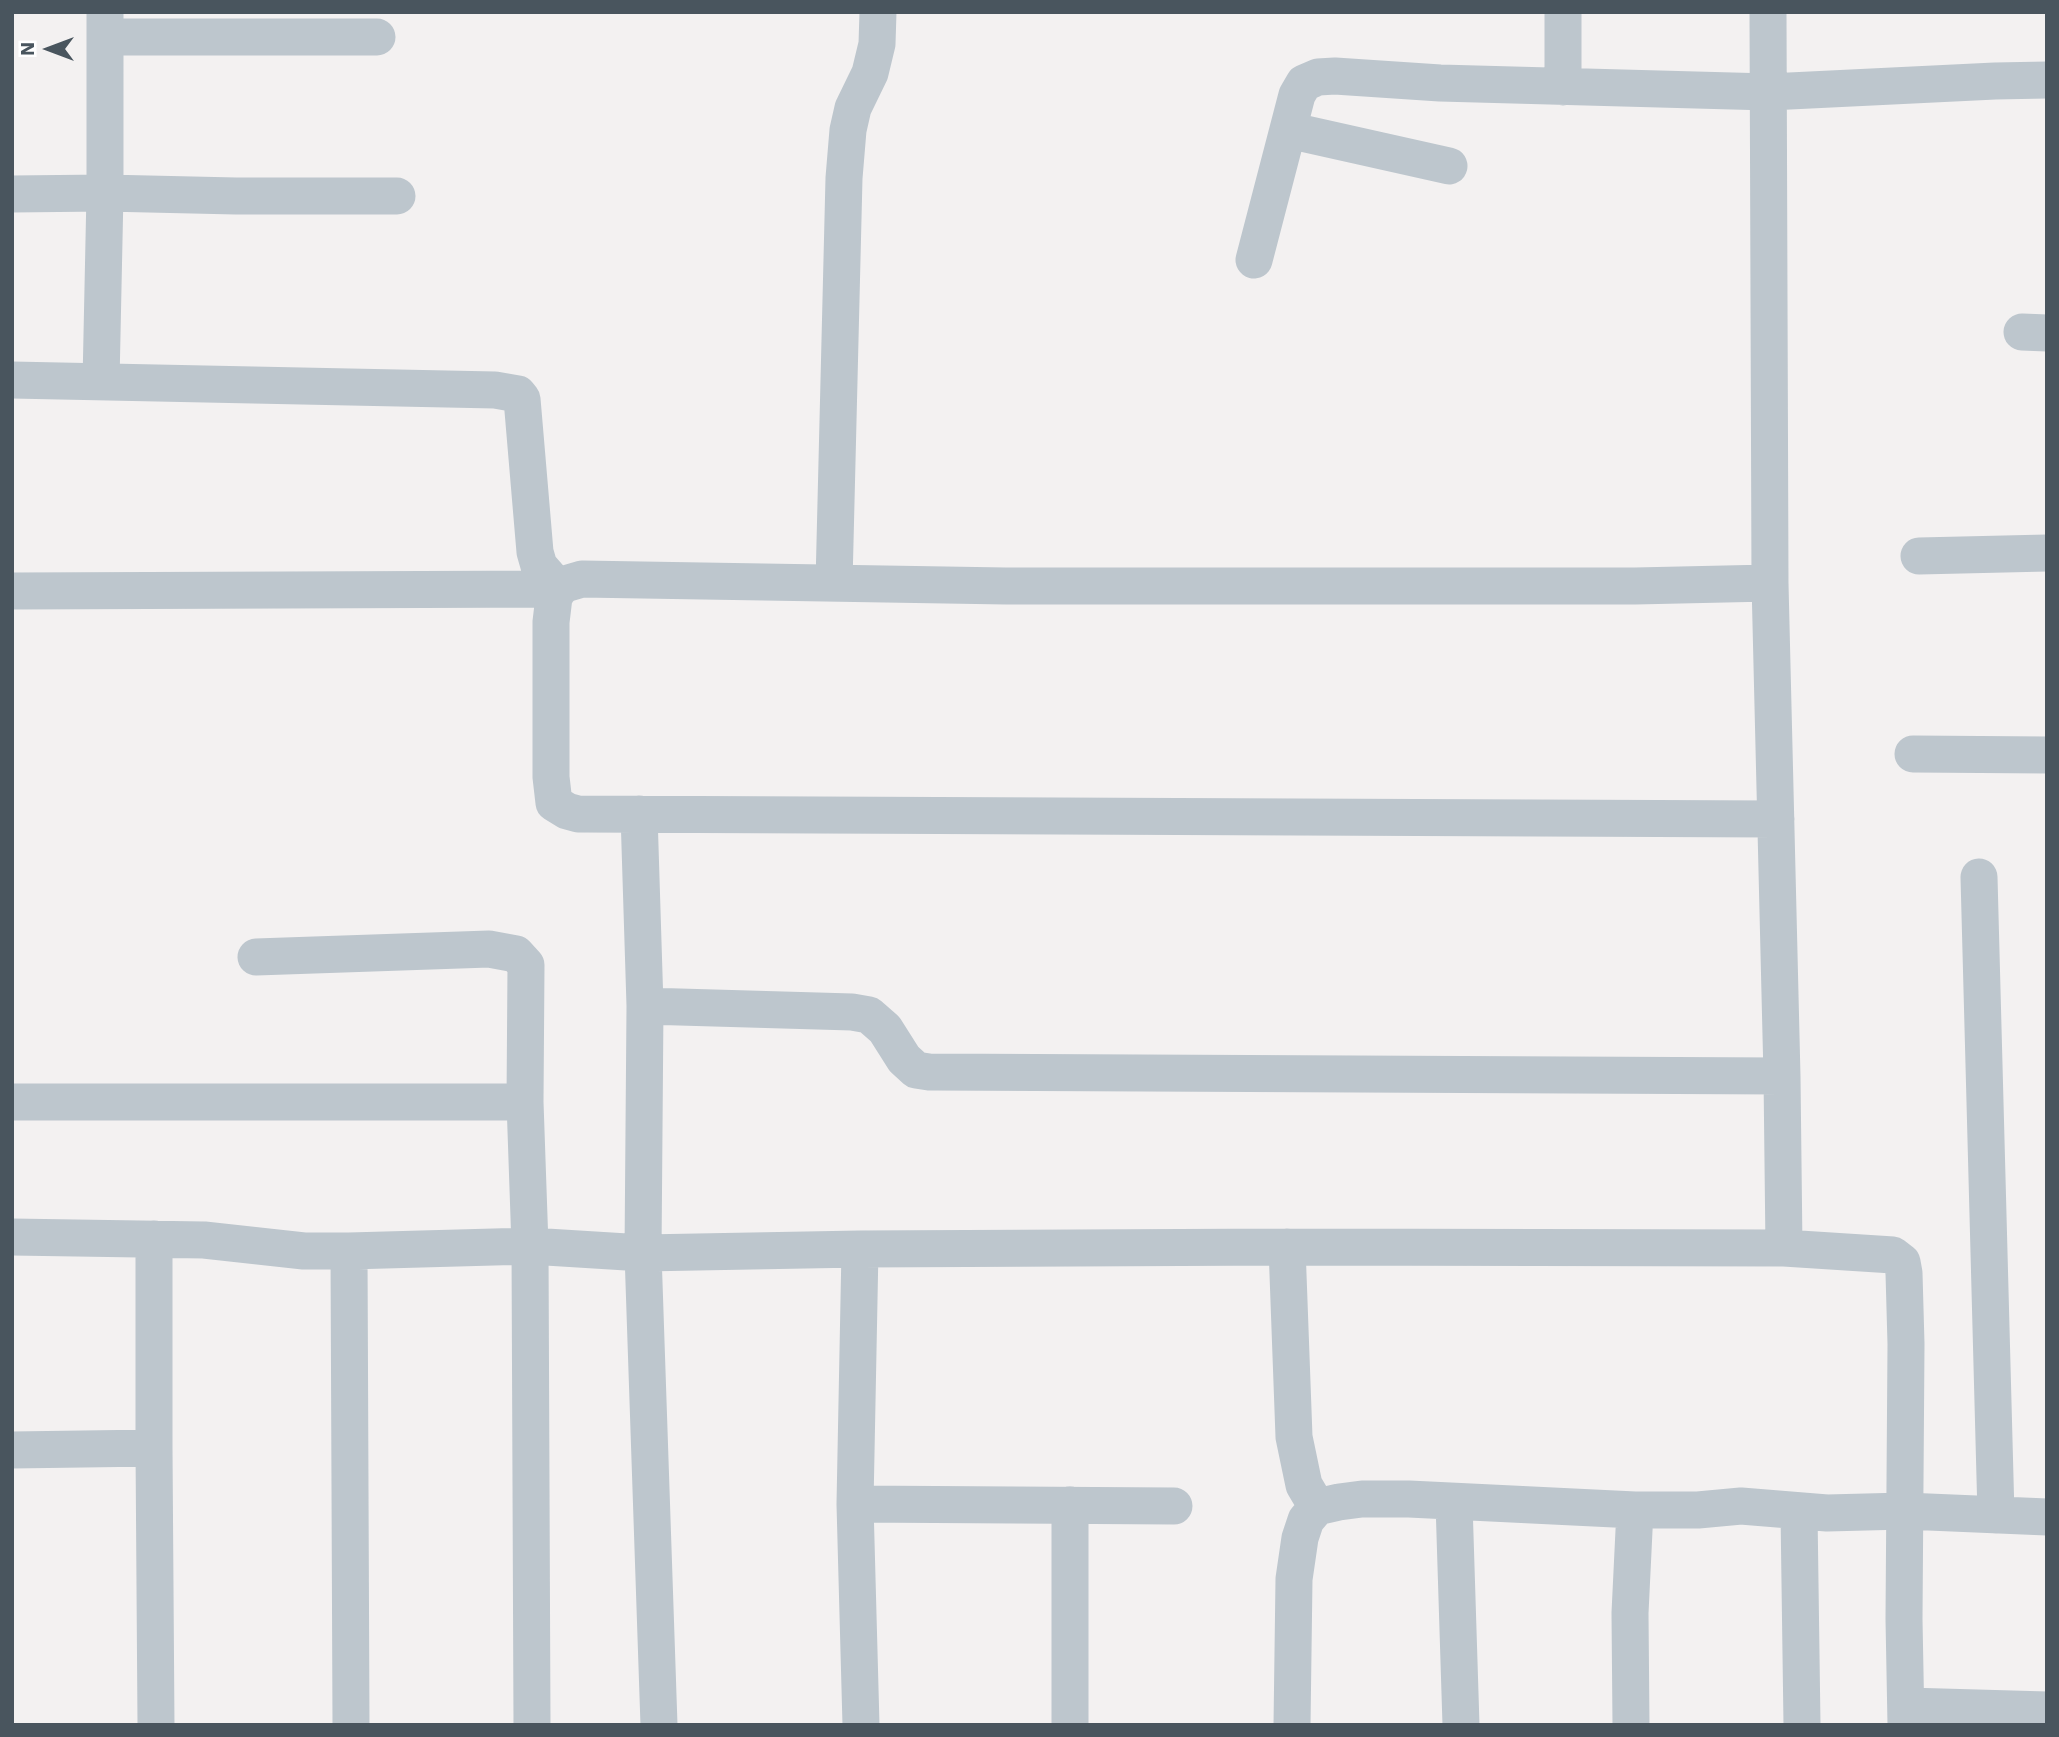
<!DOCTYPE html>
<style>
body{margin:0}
#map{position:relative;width:2059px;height:1737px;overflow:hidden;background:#f3f1f1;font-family:"Work Sans",sans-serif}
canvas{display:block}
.frame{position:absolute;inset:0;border:14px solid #49555e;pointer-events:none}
.north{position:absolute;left:14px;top:14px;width:70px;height:70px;-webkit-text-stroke:5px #fff;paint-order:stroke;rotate:270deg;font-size:19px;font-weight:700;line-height:28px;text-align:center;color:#49555e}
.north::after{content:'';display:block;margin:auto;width:24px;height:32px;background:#49555e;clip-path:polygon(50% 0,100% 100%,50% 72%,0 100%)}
</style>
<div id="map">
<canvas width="2059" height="1737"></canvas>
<div class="frame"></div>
<div class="north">N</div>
</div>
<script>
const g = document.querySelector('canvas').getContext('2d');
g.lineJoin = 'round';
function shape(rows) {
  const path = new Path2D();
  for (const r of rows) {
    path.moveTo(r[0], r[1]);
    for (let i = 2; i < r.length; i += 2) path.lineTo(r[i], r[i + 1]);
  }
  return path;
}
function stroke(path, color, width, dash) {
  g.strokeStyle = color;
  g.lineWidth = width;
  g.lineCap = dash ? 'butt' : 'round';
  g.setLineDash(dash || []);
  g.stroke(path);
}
const minor = shape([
 [1563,12,1563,87],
 [1768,12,1770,583,1782,1076,1784,1248],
 [106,37,377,37],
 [1288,130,1449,166],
 [12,194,105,193,236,196,397,196],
 [1254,260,1297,95,1304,83,1318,77,1335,76,1440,83,1769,92,1995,81,2047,80],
 [2022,332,2047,333],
 [12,380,495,390,518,394,522,399,535,552,539,566,559,589],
 [101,382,105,193,105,12],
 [1919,556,2047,553],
 [834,583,844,178,848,130,853,108,870,73,877,44,878,12],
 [1770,583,1635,586,1006,586,582,579,565,584,559,589,554,597,551,622,551,777,554,803,567,811,578,814,1776,819],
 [12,591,559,589],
 [1913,754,2047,755],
 [639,814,645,1006,643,1253,659,1725],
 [1979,877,1996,1515],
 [256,957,489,949,516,954,526,965,525,1102,530,1246,532,1725],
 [645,1006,852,1012,869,1015,885,1029,904,1059,916,1070,929,1072,1782,1076],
 [12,1102,525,1102],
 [12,1237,204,1240,304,1251,349,1251,530,1246,643,1253,860,1249,1287,1247,1784,1248,1893,1255,1902,1262,1904,1273,1906,1344,1904,1619,1906,1725],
 [154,1239,154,1448,156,1725],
 [1287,1247,1294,1437,1304,1485,1317,1507],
 [860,1249,855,1504,861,1725],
 [349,1251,351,1725],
 [12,1450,154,1448],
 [1454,1503,1461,1725],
 [855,1504,1174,1506],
 [1070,1505,1070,1725],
 [1799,1512,1802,1725],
 [1907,1706,2047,1710],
 [1292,1725,1294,1579,1300,1538,1306,1520,1317,1507,1339,1502,1362,1499,1409,1499,1635,1510,1698,1510,1741,1506,1827,1513,1905,1511,2047,1517],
 [1631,1725,1630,1613,1635,1510]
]);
stroke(minor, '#bdc6cd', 37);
</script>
